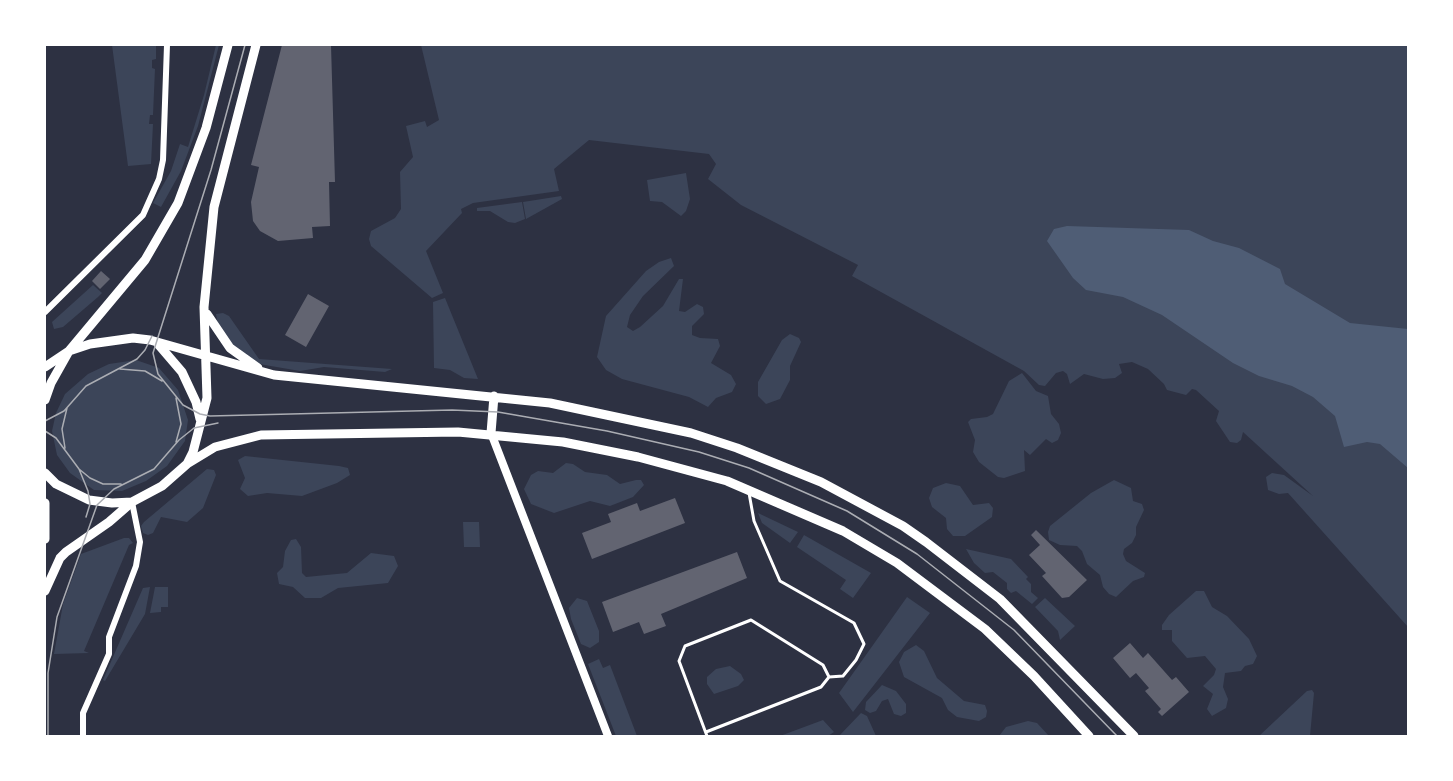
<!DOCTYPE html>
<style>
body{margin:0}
#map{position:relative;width:1453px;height:781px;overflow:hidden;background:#2d3142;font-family:Lato,sans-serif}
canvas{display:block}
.frame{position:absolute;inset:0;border:46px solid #fff;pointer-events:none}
</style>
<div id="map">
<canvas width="1453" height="781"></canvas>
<div class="frame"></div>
</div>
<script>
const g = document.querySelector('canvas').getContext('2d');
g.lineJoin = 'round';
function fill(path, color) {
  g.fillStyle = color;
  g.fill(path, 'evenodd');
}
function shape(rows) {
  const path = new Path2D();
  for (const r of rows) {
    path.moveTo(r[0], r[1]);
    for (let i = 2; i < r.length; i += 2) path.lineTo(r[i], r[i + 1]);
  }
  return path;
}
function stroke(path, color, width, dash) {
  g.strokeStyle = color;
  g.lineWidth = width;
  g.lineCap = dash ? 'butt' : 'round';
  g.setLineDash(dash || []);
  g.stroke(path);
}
const green = shape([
 [112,45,156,45,156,59,152,60,152,68,155,69,153,115,150,115,149,124,153,124,151,164,128,166],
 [216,45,219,45,198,126,181,171,161,207,153,203,171,171,180,144,188,147,204,95],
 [421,45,1408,45,1408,627,1288,493,1279,494,1268,490,1266,477,1272,473,1284,475,1313,496,1243,432,1241,440,1237,443,1230,442,1216,421,1219,411,1196,390,1192,389,1186,395,1167,390,1164,384,1148,369,1132,362,1119,364,1122,373,1115,378,1103,379,1084,374,1070,384,1067,374,1063,371,1056,373,1045,386,1039,385,1024,371,852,276,858,265,741,205,708,179,716,164,709,154,589,140,554,169,559,191,473,203,461,209,462,213,426,251,443,293,432,298,371,246,369,239,371,231,395,218,401,209,400,172,413,157,406,126,425,121,427,127,439,120],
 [686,173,690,199,686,211,681,216,662,202,650,201,647,180],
 [561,196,562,199,526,219,523,202],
 [522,202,525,219,515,223,508,222,490,211,477,211,477,208],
 [671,258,674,266,643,296,630,315,627,327,633,331,640,327,663,306,679,279,683,279,679,311,685,312,697,304,703,307,704,314,692,326,692,335,700,338,718,339,720,346,711,363,731,375,736,384,732,392,716,398,708,407,689,397,622,379,606,370,597,357,606,316,646,271,659,262],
 [93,285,102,293,98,297,63,327,54,329,52,322],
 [445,298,478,379,464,378,450,370,434,368,433,302],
 [223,313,229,316,259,359,392,369,385,372,324,367,300,371,259,364,232,346,218,326,216,314],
 [790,334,799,338,801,342,790,366,790,380,780,399,766,404,758,396,758,382,782,340],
 [136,360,159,368,178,390,188,420,185,441,167,466,146,481,122,491,94,490,70,473,57,455,52,431,56,413,65,394,88,374,109,364],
 [1022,373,1036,391,1048,396,1051,414,1059,424,1061,433,1058,440,1052,443,1046,439,1030,455,1024,450,1025,471,1004,478,998,477,979,462,973,452,975,440,968,422,971,419,987,417,993,414,1009,381],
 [245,456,339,466,348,468,350,475,337,483,302,496,267,493,248,496,240,489,245,478,238,460],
 [566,463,573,464,585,472,607,475,620,484,636,480,641,480,644,485,633,497,610,506,590,501,554,513,531,504,524,489,531,475,538,471,553,473],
 [207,469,214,470,216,475,203,508,187,522,161,517,153,533,148,535,143,533,141,526,144,522],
 [1114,480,1131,488,1133,501,1142,504,1144,510,1136,527,1136,535,1132,543,1124,549,1123,554,1126,561,1145,573,1144,577,1133,581,1116,597,1109,594,1103,587,1100,575,1087,564,1082,551,1077,546,1060,545,1049,540,1048,532,1050,526,1091,493],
 [946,483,960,486,973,505,989,503,993,508,992,517,965,536,953,536,947,529,946,518,932,507,929,498,933,488],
 [758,513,798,532,790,543,762,523],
 [463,522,479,522,480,547,464,547],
 [804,535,871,573,853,598,840,589,846,580,797,547],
 [124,538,129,538,133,543,129,545,84,651,89,653,54,654,63,604,81,554],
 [296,539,301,547,302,573,306,577,347,573,371,553,394,556,398,566,388,583,338,588,321,598,305,598,293,587,279,584,277,573,283,567,285,551,291,540],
 [966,549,1011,559,1028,577,1026,579,1031,584,1031,592,1038,598,1032,604,1016,591,1011,593,1007,589,1007,583,993,572,985,573,974,563],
 [150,587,145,614,105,681,103,680,143,588],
 [155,587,168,587,168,607,161,607,161,612,150,613],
 [1196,591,1204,591,1212,607,1227,616,1249,639,1257,656,1253,664,1245,666,1241,671,1225,673,1223,687,1228,699,1226,708,1212,716,1207,709,1213,694,1203,686,1214,675,1216,669,1205,656,1187,658,1172,641,1172,630,1162,630,1162,625,1169,615],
 [907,597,930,613,853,712,839,693],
 [577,598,587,601,599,631,599,642,590,648,581,644,571,619,569,608],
 [1045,598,1075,626,1060,640,1058,631,1035,607],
 [916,645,924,651,937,678,964,701,985,705,987,711,986,717,979,721,957,717,948,710,942,698,904,677,899,662,904,652],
 [599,659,603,668,610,665,637,736,616,736,588,664],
 [730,666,741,674,744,680,738,686,714,694,707,684,707,677,716,669],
 [882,685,896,691,906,704,906,713,901,716,894,714,888,699,882,701,876,711,870,713,865,710,866,702],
 [1312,690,1314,693,1310,736,1259,736,1307,691],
 [861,713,867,716,876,736,839,736],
 [823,720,834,732,828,736,780,736],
 [1028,721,1037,723,1049,736,999,736,1006,727]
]);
const water = shape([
 [1067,226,1189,230,1213,241,1239,248,1280,269,1285,284,1350,323,1408,329,1408,468,1380,444,1367,442,1344,447,1335,416,1313,397,1292,386,1259,376,1233,363,1162,315,1123,297,1086,290,1073,278,1047,241,1054,229]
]);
const building = shape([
 [282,45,331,45,335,182,329,182,330,226,312,227,313,238,278,241,260,231,253,221,251,202,259,167,251,165],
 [101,271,110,279,100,289,92,281],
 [308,294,329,306,306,347,285,335],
 [675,498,685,523,592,559,582,533,611,522,608,514,637,503,640,511],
 [1036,530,1087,580,1069,597,1062,598,1042,576,1046,573,1029,555,1040,545,1031,535],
 [737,552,747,578,661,614,666,626,644,634,639,622,613,632,602,602],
 [1130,643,1143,658,1148,653,1172,680,1176,677,1189,692,1162,716,1158,712,1161,709,1145,691,1149,688,1136,673,1130,678,1113,658]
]);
const service = shape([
 [706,732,821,687,829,677,843,676,856,660,864,644,854,623,780,581,754,521,749,493],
 [707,736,679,661,685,646,751,620,823,665,829,677]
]);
const minor = shape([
 [45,312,143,215,159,179,163,160,167,45],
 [83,736,83,713,109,654,109,637,136,566,140,542,132,502]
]);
const tertiary = shape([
 [491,433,608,736]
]);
const primary = shape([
 [207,314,230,348,258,368],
 [158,344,182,372,196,402,200,419],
 [45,367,69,351,90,344,133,338,150,340,274,375,550,403,691,433,737,448,821,482,903,526,926,542,1000,599,1134,736],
 [45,400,51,383,69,351,145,260,178,203,206,128,228,45],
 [491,433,494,396],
 [187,464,215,447,261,435,458,432,563,442,638,457,727,481,843,531,897,563,985,629,1034,676,1089,736],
 [45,473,56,484,89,500,112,503,132,502],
 [45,503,45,539],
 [45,591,60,558,66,552,109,522,132,502,162,486,187,464,193,452,207,398,204,307,214,207,256,45]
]);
const tram = shape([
 [245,45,211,170,153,353,158,374,183,405,200,414,210,416,452,410,498,412,607,431,699,452,749,468,847,511,917,554,1014,630,1117,736],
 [120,369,145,371,162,381],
 [176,398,181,424,176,442],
 [45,421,64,411,86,386,137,359,145,350,152,336],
 [45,431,56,438,79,469,90,478,103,484,121,484],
 [65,448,62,429,67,408],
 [79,469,88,491,90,504,86,517],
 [48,736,48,673,57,617,97,505,114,489,154,469,179,440,194,428,218,423]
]);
fill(green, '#3c4559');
fill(water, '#4f5d75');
fill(building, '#626471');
stroke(service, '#fff', 3);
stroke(minor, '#fff', 6);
stroke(tertiary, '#fff', 8);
stroke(primary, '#fff', 9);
stroke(tram, '#abadb3', 1.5);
</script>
